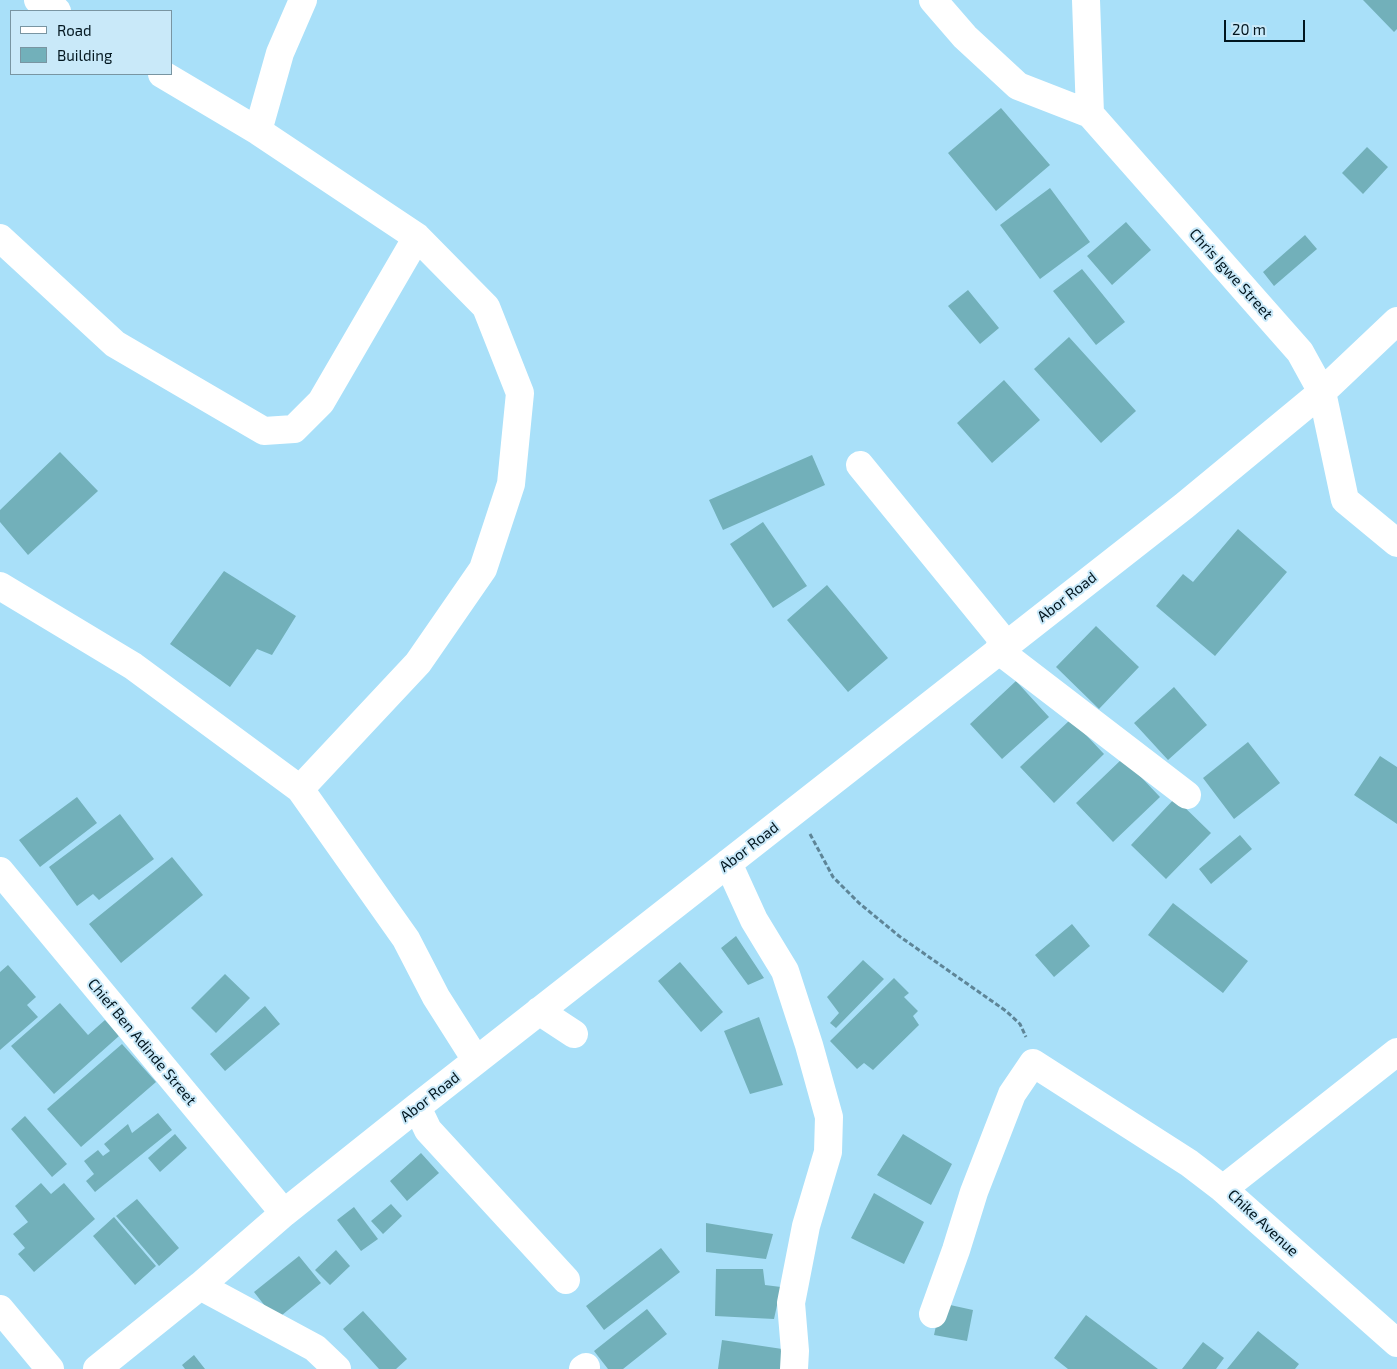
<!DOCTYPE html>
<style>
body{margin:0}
#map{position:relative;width:1397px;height:1369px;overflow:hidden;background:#a9e0f9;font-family:"Exo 2",sans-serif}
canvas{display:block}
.legend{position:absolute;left:10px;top:10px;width:162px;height:65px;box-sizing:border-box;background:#c9e9f9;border:1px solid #7995a2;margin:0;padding:6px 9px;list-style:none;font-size:15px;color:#02161f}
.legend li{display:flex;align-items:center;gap:10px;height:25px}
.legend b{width:25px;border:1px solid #7995a2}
.scale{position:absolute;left:1224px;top:20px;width:81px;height:22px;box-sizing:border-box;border:2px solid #02161f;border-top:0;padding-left:6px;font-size:15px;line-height:18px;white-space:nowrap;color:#02161f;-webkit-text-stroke:4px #c9e9f9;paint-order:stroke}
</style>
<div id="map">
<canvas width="1397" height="1369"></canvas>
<ul class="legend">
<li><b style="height:6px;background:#fff"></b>Road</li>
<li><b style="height:14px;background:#72b0ba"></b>Building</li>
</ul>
<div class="scale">20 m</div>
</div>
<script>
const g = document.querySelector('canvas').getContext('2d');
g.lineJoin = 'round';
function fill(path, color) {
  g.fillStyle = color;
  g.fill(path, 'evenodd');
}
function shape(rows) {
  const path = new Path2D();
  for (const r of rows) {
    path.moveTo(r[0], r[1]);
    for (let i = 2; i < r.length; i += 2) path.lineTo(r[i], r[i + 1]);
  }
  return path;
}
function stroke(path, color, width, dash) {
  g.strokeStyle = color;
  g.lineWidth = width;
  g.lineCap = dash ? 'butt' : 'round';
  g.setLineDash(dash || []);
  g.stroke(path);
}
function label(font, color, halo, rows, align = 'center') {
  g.font = font + ' "Exo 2",sans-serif';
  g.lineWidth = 4;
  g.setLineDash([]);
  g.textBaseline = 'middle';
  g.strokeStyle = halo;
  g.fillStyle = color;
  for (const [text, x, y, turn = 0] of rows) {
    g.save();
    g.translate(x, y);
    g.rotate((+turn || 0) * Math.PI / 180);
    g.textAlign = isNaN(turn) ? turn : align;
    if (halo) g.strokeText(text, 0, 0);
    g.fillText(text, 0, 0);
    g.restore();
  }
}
const building = shape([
 [1363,0,1397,0,1397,29,1394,32],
 [1001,108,1050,165,996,211,948,153],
 [1367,147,1388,167,1363,194,1342,173],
 [1050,188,1090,242,1040,279,1000,225],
 [1126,222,1151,250,1112,285,1087,256],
 [1305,235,1317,249,1274,286,1263,272],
 [1082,269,1125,322,1096,345,1053,291],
 [968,290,999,328,980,344,948,306],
 [1069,337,1136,411,1101,443,1034,369],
 [1004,380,1040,420,992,463,957,423],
 [60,452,98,491,28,555,0,522,0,510],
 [812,455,825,485,723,530,709,500],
 [763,522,807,586,773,608,730,544],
 [1238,529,1287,572,1215,656,1156,606,1183,574,1193,582],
 [224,571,296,616,272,655,257,649,230,687,170,644],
 [827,585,888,658,848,692,787,620],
 [1096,626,1139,667,1099,709,1056,667],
 [1016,681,1049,717,1002,759,970,724],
 [1174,687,1207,725,1168,760,1134,723],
 [1071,719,1104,754,1054,803,1020,767],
 [1248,742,1280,783,1234,819,1203,778],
 [1380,756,1397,767,1397,824,1354,795],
 [1123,758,1160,797,1113,842,1076,803],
 [77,797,97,823,40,867,19,840],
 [1175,798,1211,833,1166,879,1131,845],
 [120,814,154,859,99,900,93,894,77,906,49,867],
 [1240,835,1252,849,1211,884,1199,869],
 [172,857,203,895,121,963,89,924],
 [1173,903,1248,961,1223,993,1148,935],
 [1072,924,1090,946,1054,977,1035,955],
 [736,936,764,978,748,985,721,948],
 [863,960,884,979,836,1028,830,1023,839,1013,827,997],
 [680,962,723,1012,701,1032,658,981],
 [8,965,36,997,27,1005,38,1017,0,1050,0,972],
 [225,974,250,998,216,1033,191,1008],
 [894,978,909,993,904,997,918,1011,913,1016,919,1025,873,1070,864,1063,857,1069,830,1041],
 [60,1003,88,1035,105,1020,119,1036,54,1094,11,1046],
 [265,1006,280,1024,225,1071,210,1054],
 [759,1017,783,1085,750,1094,724,1031],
 [122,1044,156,1082,81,1147,47,1109],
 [158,1113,172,1130,95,1192,86,1181,94,1174,84,1161,98,1150,103,1156,110,1151,104,1144,128,1124,132,1133],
 [25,1116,67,1164,52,1177,11,1129],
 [175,1134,187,1148,160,1172,148,1158],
 [903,1134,952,1164,931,1205,877,1175],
 [421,1153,439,1173,407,1201,390,1181],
 [41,1183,51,1194,64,1183,95,1219,34,1272,18,1254,25,1248,13,1234,28,1222,15,1206],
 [874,1193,924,1222,904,1264,851,1238],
 [137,1199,179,1248,159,1266,116,1216],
 [391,1204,402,1216,383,1234,371,1221],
 [354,1207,378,1239,361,1251,337,1220],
 [114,1217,156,1266,135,1285,93,1236],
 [706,1223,773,1234,766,1259,706,1252],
 [661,1248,680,1272,604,1330,586,1306],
 [336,1250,350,1266,330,1285,315,1270],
 [299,1256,321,1283,276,1320,254,1292],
 [716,1269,763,1269,765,1285,781,1287,774,1319,715,1316],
 [941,1303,973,1310,967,1341,934,1335],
 [647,1309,667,1334,623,1369,608,1369,594,1351],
 [363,1311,407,1359,396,1369,379,1369,343,1329],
 [1086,1315,1158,1369,1068,1369,1054,1358],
 [1258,1331,1299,1364,1295,1369,1227,1369],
 [722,1340,789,1350,787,1369,718,1369],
 [1203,1342,1224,1358,1216,1369,1182,1369],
 [194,1355,205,1369,185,1369,182,1365]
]);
const path = shape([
 [810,834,833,877,859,903,899,936,1006,1011,1020,1024,1026,1037]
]);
const minor = shape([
 [38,0,57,11],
 [933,0,965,37,1018,86,1090,114],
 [1086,0,1090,114,1300,352,1322,392,1345,500,1397,543],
 [162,74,258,131,417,237,486,307,520,393,511,484,483,569,418,663,300,789],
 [258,131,280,53,303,0],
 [0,238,115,344,264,431,294,429,321,402,417,237],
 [860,465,1006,644],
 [0,586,133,666,300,789,406,939,436,997,476,1060],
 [998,650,1187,795],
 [728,863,754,920,785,971,809,1045,829,1117,828,1152,806,1226,791,1303,795,1351,794,1369],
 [0,871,284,1213],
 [539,1011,574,1034],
 [417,1107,428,1130,566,1280],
 [1223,1189,1397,1052],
 [200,1286,315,1348,337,1369],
 [0,1309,50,1369],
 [933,1314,956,1250,974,1192,1012,1094,1033,1063,1189,1163,1223,1189,1397,1343],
 [97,1369,200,1286,284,1213,417,1107,1184,506,1322,392,1397,321],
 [583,1369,586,1367]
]);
const streetNames = [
 ["Chris Igwe Street",1231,274,48],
 ["Abor Road",1067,597,-38],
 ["Abor Road",749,847,-38],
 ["Chief Ben Adinde Street",142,1042,50],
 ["Abor Road",430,1097,-38],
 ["Chike Avenue",1263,1223,43]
];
fill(building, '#72b0ba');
stroke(path, '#5e8597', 3, [5, 2.5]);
stroke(minor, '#fff', 28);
label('15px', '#02161f', '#c9e9f9', streetNames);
</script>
